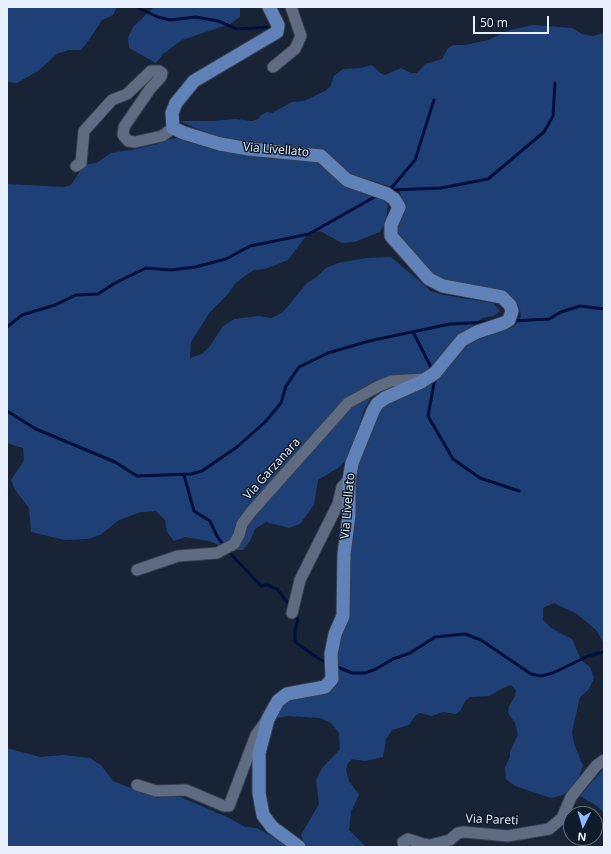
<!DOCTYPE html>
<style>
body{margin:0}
#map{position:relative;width:611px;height:854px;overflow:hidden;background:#182336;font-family:"Open Sans",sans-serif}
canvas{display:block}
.frame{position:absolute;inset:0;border:8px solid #e8f0fd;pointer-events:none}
.north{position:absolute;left:563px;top:806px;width:40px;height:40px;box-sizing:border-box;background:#0f1a2b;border:1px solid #66707f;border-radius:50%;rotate:185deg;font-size:11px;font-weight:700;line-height:16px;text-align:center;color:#e8f0fd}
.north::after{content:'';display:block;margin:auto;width:14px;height:18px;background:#8eb9fd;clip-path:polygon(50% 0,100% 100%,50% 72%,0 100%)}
.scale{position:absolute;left:473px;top:16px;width:76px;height:18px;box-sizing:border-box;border:2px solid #e8f0fd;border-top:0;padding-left:5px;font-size:12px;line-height:14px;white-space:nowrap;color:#e8f0fd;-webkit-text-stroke:3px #0f1a2b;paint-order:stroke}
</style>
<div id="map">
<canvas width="611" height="854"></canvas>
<div class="frame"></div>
<div class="north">N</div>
<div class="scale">50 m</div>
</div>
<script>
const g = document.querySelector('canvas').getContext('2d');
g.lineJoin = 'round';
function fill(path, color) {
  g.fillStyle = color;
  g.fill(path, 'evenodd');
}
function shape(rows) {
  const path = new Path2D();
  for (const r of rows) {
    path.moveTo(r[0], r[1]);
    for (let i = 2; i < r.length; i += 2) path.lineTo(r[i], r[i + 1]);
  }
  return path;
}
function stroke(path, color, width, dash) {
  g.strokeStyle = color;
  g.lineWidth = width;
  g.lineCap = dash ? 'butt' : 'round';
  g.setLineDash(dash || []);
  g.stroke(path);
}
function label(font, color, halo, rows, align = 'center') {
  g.font = font + ' "Open Sans",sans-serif';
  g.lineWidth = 3;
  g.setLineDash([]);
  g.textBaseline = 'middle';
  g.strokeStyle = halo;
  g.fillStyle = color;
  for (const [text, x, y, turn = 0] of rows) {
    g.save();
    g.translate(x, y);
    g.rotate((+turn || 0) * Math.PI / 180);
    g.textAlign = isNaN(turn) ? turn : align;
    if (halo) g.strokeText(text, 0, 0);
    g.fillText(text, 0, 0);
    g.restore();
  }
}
const green = shape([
 [7,7,117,7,113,15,102,20,89,40,81,50,69,50,57,54,38,71,17,83,7,82],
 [154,7,240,7,240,17,230,24,182,40,163,54,156,63,129,48,128,37,134,26],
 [533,25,572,28,582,34,593,36,604,33,604,643,596,630,577,614,554,603,543,608,543,620,551,628,572,639,581,660,590,667,594,678,589,689,580,697,572,732,574,744,583,766,579,777,572,788,563,795,551,798,515,786,506,779,505,767,510,757,510,751,518,735,515,723,508,713,509,706,515,696,516,690,511,685,505,687,489,696,470,697,466,700,460,711,456,714,443,712,432,716,420,713,416,715,409,725,392,730,386,739,383,757,365,761,352,759,348,763,346,769,349,781,359,795,351,812,349,830,366,847,306,847,301,835,319,804,316,780,322,768,340,749,339,733,331,723,320,718,288,716,273,719,285,702,325,693,350,605,349,567,356,471,365,451,377,413,385,404,463,344,495,332,514,327,521,317,520,310,515,300,505,292,438,280,408,248,398,234,397,227,403,204,400,192,395,188,264,146,223,140,180,121,213,121,235,119,252,121,258,119,261,115,267,112,272,113,292,102,304,101,325,91,330,87,334,76,343,69,361,68,372,65,380,73,385,75,401,68,411,73,417,73,425,64,442,59,448,48,453,45,465,45,488,40,510,30],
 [182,138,312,158,384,198,388,203,386,221,380,232,354,242,342,243,322,232,310,231,288,260,265,269,254,270,243,277,235,284,228,294,210,312,191,342,190,358,202,354,210,346,223,326,234,319,259,316,272,318,283,312,307,283,318,276,326,268,338,263,366,258,391,257,431,291,443,295,493,303,500,311,494,316,482,318,463,333,443,355,419,377,375,390,363,412,354,444,347,459,338,468,318,480,314,505,300,524,289,528,266,522,255,529,250,541,243,550,231,550,209,541,185,537,174,541,167,532,165,520,156,511,141,512,119,520,100,535,88,539,65,540,31,532,29,508,15,490,11,480,24,460,23,448,7,443,7,184,65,187,71,185,84,165,96,163,111,153,136,149,158,144,168,139],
 [7,748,40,757,64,755,90,758,101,765,113,781,157,798,176,795,229,818,245,827,257,828,282,842,286,847,7,847],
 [604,768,604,813,597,806,580,796]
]);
const stream = shape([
 [136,7,158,17,170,20,196,17,218,21,237,29,271,27],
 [387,190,393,186,415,160,434,100],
 [390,190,441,188,488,179,544,132,553,116,555,83],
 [513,321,549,319,561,312,580,306,604,309],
 [7,327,22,315,55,305,76,295,98,294,115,283,146,268,171,270,195,267,226,259,250,246,309,234,378,195],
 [413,332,433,371],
 [435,378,428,416,453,459,480,478,519,491],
 [7,411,36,429,115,462,137,476,191,474,202,471,237,447,265,422,281,403,286,386,299,367,328,353,369,341,450,324,489,322],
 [184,475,194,511,210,521,217,536,224,546],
 [228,551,261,586,267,585,277,589,290,606],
 [294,614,298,620,295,630,295,642,319,659,328,663],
 [335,666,352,673,365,673,376,669,393,659,410,653,435,637,465,634,481,640,531,674,541,676,553,673,588,656,604,652]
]);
const minor = shape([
 [273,67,295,49,301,36,291,7],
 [76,166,81,163,84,131,112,100,127,94,151,71,159,71,162,73,161,77,150,89,124,127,123,135,128,141,135,142,162,136,173,128],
 [137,570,178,556,217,553,234,544,239,535,242,524,251,512,348,403,377,387,391,381,425,379],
 [292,613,300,580,338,504,342,487,349,480],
 [137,785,156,791,186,790,224,806,229,806,256,735,266,721],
 [404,847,403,842,408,839,423,844,430,845,450,840,458,833,464,832,508,836,549,829,562,818,571,797,596,766,604,760]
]);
const major = shape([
 [269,7,278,25,277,32,194,81,176,103,172,113,173,128,184,133,220,144,249,149,321,156,347,180,387,194,394,199,399,207,391,225,391,236,429,279,443,286,502,297,510,305,512,311,509,320,504,323,477,332,462,340,435,373,421,382,385,398,377,404,373,411,352,463,349,480,349,515,344,554,343,616,335,634,331,654,332,679,325,687,287,694,278,701,268,719,259,753,259,793,263,815,272,827,299,847]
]);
const streetNames = [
 ["Via Livellato",276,150,5],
 ["Via Garzanara",272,469,-48],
 ["Via Livellato",348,506,-85],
 ["Via Pareti",492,820,2]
];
fill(green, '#1e4077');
stroke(stream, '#000f3d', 3);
stroke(minor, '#363e4e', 13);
stroke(major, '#363e4e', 15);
stroke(minor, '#5e6b81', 11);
stroke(major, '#6082b9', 13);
label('12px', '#e8f0fd', '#0f1a2b', streetNames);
</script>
